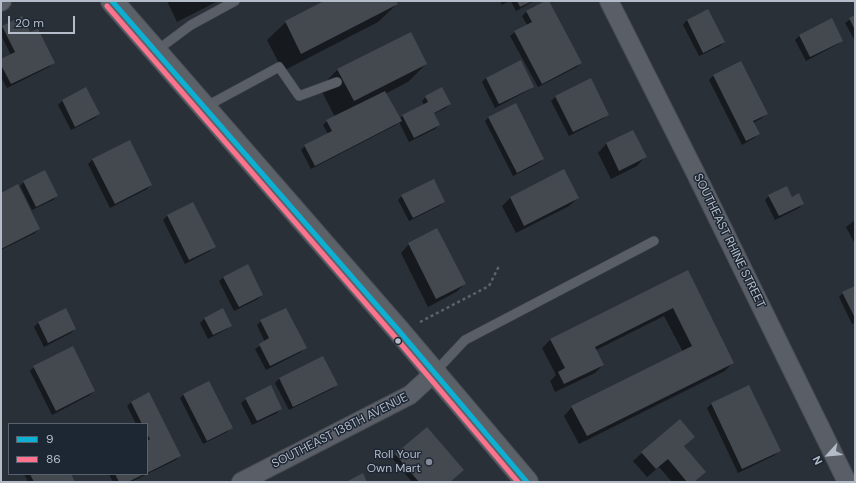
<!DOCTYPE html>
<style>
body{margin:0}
#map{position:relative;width:856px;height:483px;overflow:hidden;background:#2a3038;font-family:"DM Sans",sans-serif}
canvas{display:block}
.frame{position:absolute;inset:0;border:2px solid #b4bcc9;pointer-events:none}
.legend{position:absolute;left:8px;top:423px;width:140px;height:52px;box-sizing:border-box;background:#1d2633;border:1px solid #59626f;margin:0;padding:5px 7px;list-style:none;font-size:12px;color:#b4bcc9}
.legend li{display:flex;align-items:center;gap:8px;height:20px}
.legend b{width:20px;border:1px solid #59626f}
.north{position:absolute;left:808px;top:435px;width:40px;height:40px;-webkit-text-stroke:3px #1d2633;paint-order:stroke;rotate:243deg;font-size:11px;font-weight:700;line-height:16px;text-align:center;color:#b4bcc9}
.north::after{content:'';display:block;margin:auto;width:14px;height:18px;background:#b4bcc9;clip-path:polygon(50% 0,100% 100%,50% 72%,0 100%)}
.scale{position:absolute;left:8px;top:16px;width:67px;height:18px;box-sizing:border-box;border:2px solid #b4bcc9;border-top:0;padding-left:5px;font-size:12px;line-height:14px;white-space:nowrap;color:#b4bcc9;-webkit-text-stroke:3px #1d2633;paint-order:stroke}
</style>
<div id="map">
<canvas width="856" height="483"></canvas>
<div class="frame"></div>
<ul class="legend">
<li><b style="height:5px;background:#0dafd3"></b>9</li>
<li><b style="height:5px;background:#fc738d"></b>86</li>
</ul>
<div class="north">N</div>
<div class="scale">20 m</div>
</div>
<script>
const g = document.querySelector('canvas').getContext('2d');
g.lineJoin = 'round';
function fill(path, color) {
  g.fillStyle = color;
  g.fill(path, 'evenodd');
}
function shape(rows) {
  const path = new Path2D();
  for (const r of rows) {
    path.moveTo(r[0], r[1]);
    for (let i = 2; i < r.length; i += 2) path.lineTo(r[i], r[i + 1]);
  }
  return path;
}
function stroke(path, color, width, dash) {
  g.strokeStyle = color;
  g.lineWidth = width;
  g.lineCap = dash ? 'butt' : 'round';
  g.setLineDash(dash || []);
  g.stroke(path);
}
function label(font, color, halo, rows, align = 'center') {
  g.font = font + ' "DM Sans",sans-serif';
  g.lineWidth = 3;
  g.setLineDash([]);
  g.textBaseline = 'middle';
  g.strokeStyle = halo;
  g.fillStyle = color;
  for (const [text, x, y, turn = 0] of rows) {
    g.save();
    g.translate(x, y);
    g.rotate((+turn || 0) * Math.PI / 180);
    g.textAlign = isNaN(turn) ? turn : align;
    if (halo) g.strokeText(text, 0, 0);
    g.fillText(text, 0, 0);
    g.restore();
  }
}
const shadow = shape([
 [167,1,218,1,177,22],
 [327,1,395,1,397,4,378,22,283,71,267,40,286,22],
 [500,1,509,1,502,5],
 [511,1,534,1,516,11],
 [548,1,581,63,577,67,538,87,510,36,515,32,527,25,522,16,526,12],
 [855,16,855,41,845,23],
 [687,20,724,42,720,46,699,56,683,25],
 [832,20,842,40,838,44,806,61,795,40,799,36],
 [3,26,30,34,54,62,49,67,7,88,1,77,1,60,11,55,1,35,1,28],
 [740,62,766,114,762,118,753,123,759,134,754,138,742,145,709,80,713,76],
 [426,64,408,82,385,94,400,119,402,116,424,105,422,101,426,97,450,104,446,108,433,114,439,125,435,129,409,142,399,122,396,125,311,169,301,150,305,146,328,134,323,125,327,121,335,117,320,88,338,69],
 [486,78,533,86,529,90,495,108,482,82],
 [86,88,99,114,95,118,71,130,58,105,62,101],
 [556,96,608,114,604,118,569,136,551,101],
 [489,117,543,159,539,163,513,176,485,121],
 [632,131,645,157,637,166,611,179,598,153,606,144],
 [129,141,151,185,147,189,110,208,88,164,92,160],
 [24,182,57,196,53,200,32,210,20,186],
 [1,194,39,229,35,233,1,250],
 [402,196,444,202,439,206,409,221,398,200],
 [769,196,792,198,803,204,799,208,775,220,765,200],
 [511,197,578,198,569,206,516,233,502,206],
 [192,203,214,247,210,251,185,264,163,220,167,216],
 [855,220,855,244,846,227],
 [409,244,465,284,456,292,428,307,401,253],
 [687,271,733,362,725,371,579,444,564,416,572,407,683,352,664,316,596,350,603,365,595,373,555,392,550,381,556,375,542,348,551,339],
 [224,277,262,295,258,299,234,311,219,281],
 [855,287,855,323,852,324,839,297,843,293],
 [65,309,75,329,71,333,44,347,34,327,38,323],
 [223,309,231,325,227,329,208,339,200,323,204,319],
 [261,321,305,348,301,352,266,370,255,349,265,342,257,325],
 [323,357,337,385,332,389,289,410,275,383,279,379],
 [34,367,94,391,90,395,52,415,30,371],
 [748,386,779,451,775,455,738,473,707,408,711,404],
 [270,387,281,408,277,413,252,425,241,403,246,399],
 [184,394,231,428,227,432,203,444,180,398],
 [131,402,180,456,176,460,147,474,147,424,136,424,127,406],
 [693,437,684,446,705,472,694,482,672,482,659,467,647,477,633,461,642,453],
 [396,454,450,482,412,482,392,458],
 [24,474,70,474,74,482,28,482],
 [109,474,147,474,131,482,113,482]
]);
const building = shape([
 [324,1,396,1,398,4,301,54,285,21],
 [517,1,532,1,520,7],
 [545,1,549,1,582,63,542,84,514,31,532,22,526,11],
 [708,9,725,42,703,53,687,20],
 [855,15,855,30,849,18],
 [22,16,30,32,38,29,55,63,11,84,1,65,1,59,15,52,2,26],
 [832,18,843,41,810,57,799,35],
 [411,32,427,64,354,101,337,69],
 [521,60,534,87,499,104,486,78],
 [741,61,768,114,753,121,760,134,746,141,713,75],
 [591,78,609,115,573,132,555,96],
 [86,87,100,114,75,127,62,100],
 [442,87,451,104,434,113,440,125,414,138,402,115,428,102,425,96],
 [385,91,402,121,315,166,304,145,332,131,326,120],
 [516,103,544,159,517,173,488,117],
 [633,130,647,157,619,171,606,143],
 [130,140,152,185,115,204,92,159],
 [564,169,579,198,524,226,510,197],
 [45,170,58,196,36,207,23,181],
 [434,179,445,202,413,218,401,195],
 [18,184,40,229,1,249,1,193],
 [787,186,792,197,799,193,804,204,779,216,768,195],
 [193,202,216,247,189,260,167,215],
 [437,228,466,284,436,299,408,243],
 [248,264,263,295,239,307,223,277],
 [688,270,734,363,587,436,571,406,692,346,673,308,595,347,604,365,564,384,558,372,565,368,550,339],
 [855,286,855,318,842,292],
 [66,308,76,329,48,343,38,322],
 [223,308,232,326,213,335,204,318],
 [286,308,307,348,270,366,259,344,269,338,260,320],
 [73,346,95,391,56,411,33,366],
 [323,356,338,385,293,407,279,378],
 [209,381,233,428,207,441,183,394],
 [271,385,282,409,257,421,245,398],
 [749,385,781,451,742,469,711,403],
 [149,392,181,456,147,473,147,441,150,439,147,434,147,424,142,424,131,402],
 [680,419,695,437,684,446,706,472,694,482,687,482,668,459,656,469,641,452],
 [427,427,464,470,450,482,419,482,395,454],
 [363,473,367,482,346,482],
 [30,474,71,474,75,482,34,482],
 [115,474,144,474,128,482,119,482]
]);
const path = shape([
 [420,322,489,286,499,266]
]);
const lane = shape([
 [156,51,191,25,235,1],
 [205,107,279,67,299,96,337,82],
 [434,373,465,340,654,241]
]);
const street = shape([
 [609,1,694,170,847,482],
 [1,2,2,1],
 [241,482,410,395,434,373]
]);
const primary = shape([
 [112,1,400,332,527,482]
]);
const bus1 = shape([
 [112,1,400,332,527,482]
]);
const bus2 = shape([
 [107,6,395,337,518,482]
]);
const markers = [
 [398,341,3.5,"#b4bcc9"],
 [429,462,4,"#848b96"]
];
const streetNames = [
 ["SOUTHEAST RHINE STREET",729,241,64],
 ["SOUTHEAST 138TH AVENUE",340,431,-27]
];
const poiNames = [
 ["Roll Your",421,455],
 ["Own Mart",421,469]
];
fill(shadow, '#0007');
fill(building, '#444950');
stroke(lane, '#484c53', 10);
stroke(street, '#484c53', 20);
stroke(primary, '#484c55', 24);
stroke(path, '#5d636a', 2.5, [3, 3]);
stroke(lane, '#5a5e66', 9);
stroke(street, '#5a5e66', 18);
stroke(primary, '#5c6168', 22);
stroke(bus1, '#0dafd3', 5);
stroke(bus2, '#fc738d', 5);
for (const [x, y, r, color] of markers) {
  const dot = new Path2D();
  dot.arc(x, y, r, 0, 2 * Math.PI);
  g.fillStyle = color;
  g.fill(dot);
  stroke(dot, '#1d2633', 1.5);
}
label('12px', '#b4bcc9', '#1d2633', streetNames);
label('12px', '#b4bcc9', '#1d2633', poiNames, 'right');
</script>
